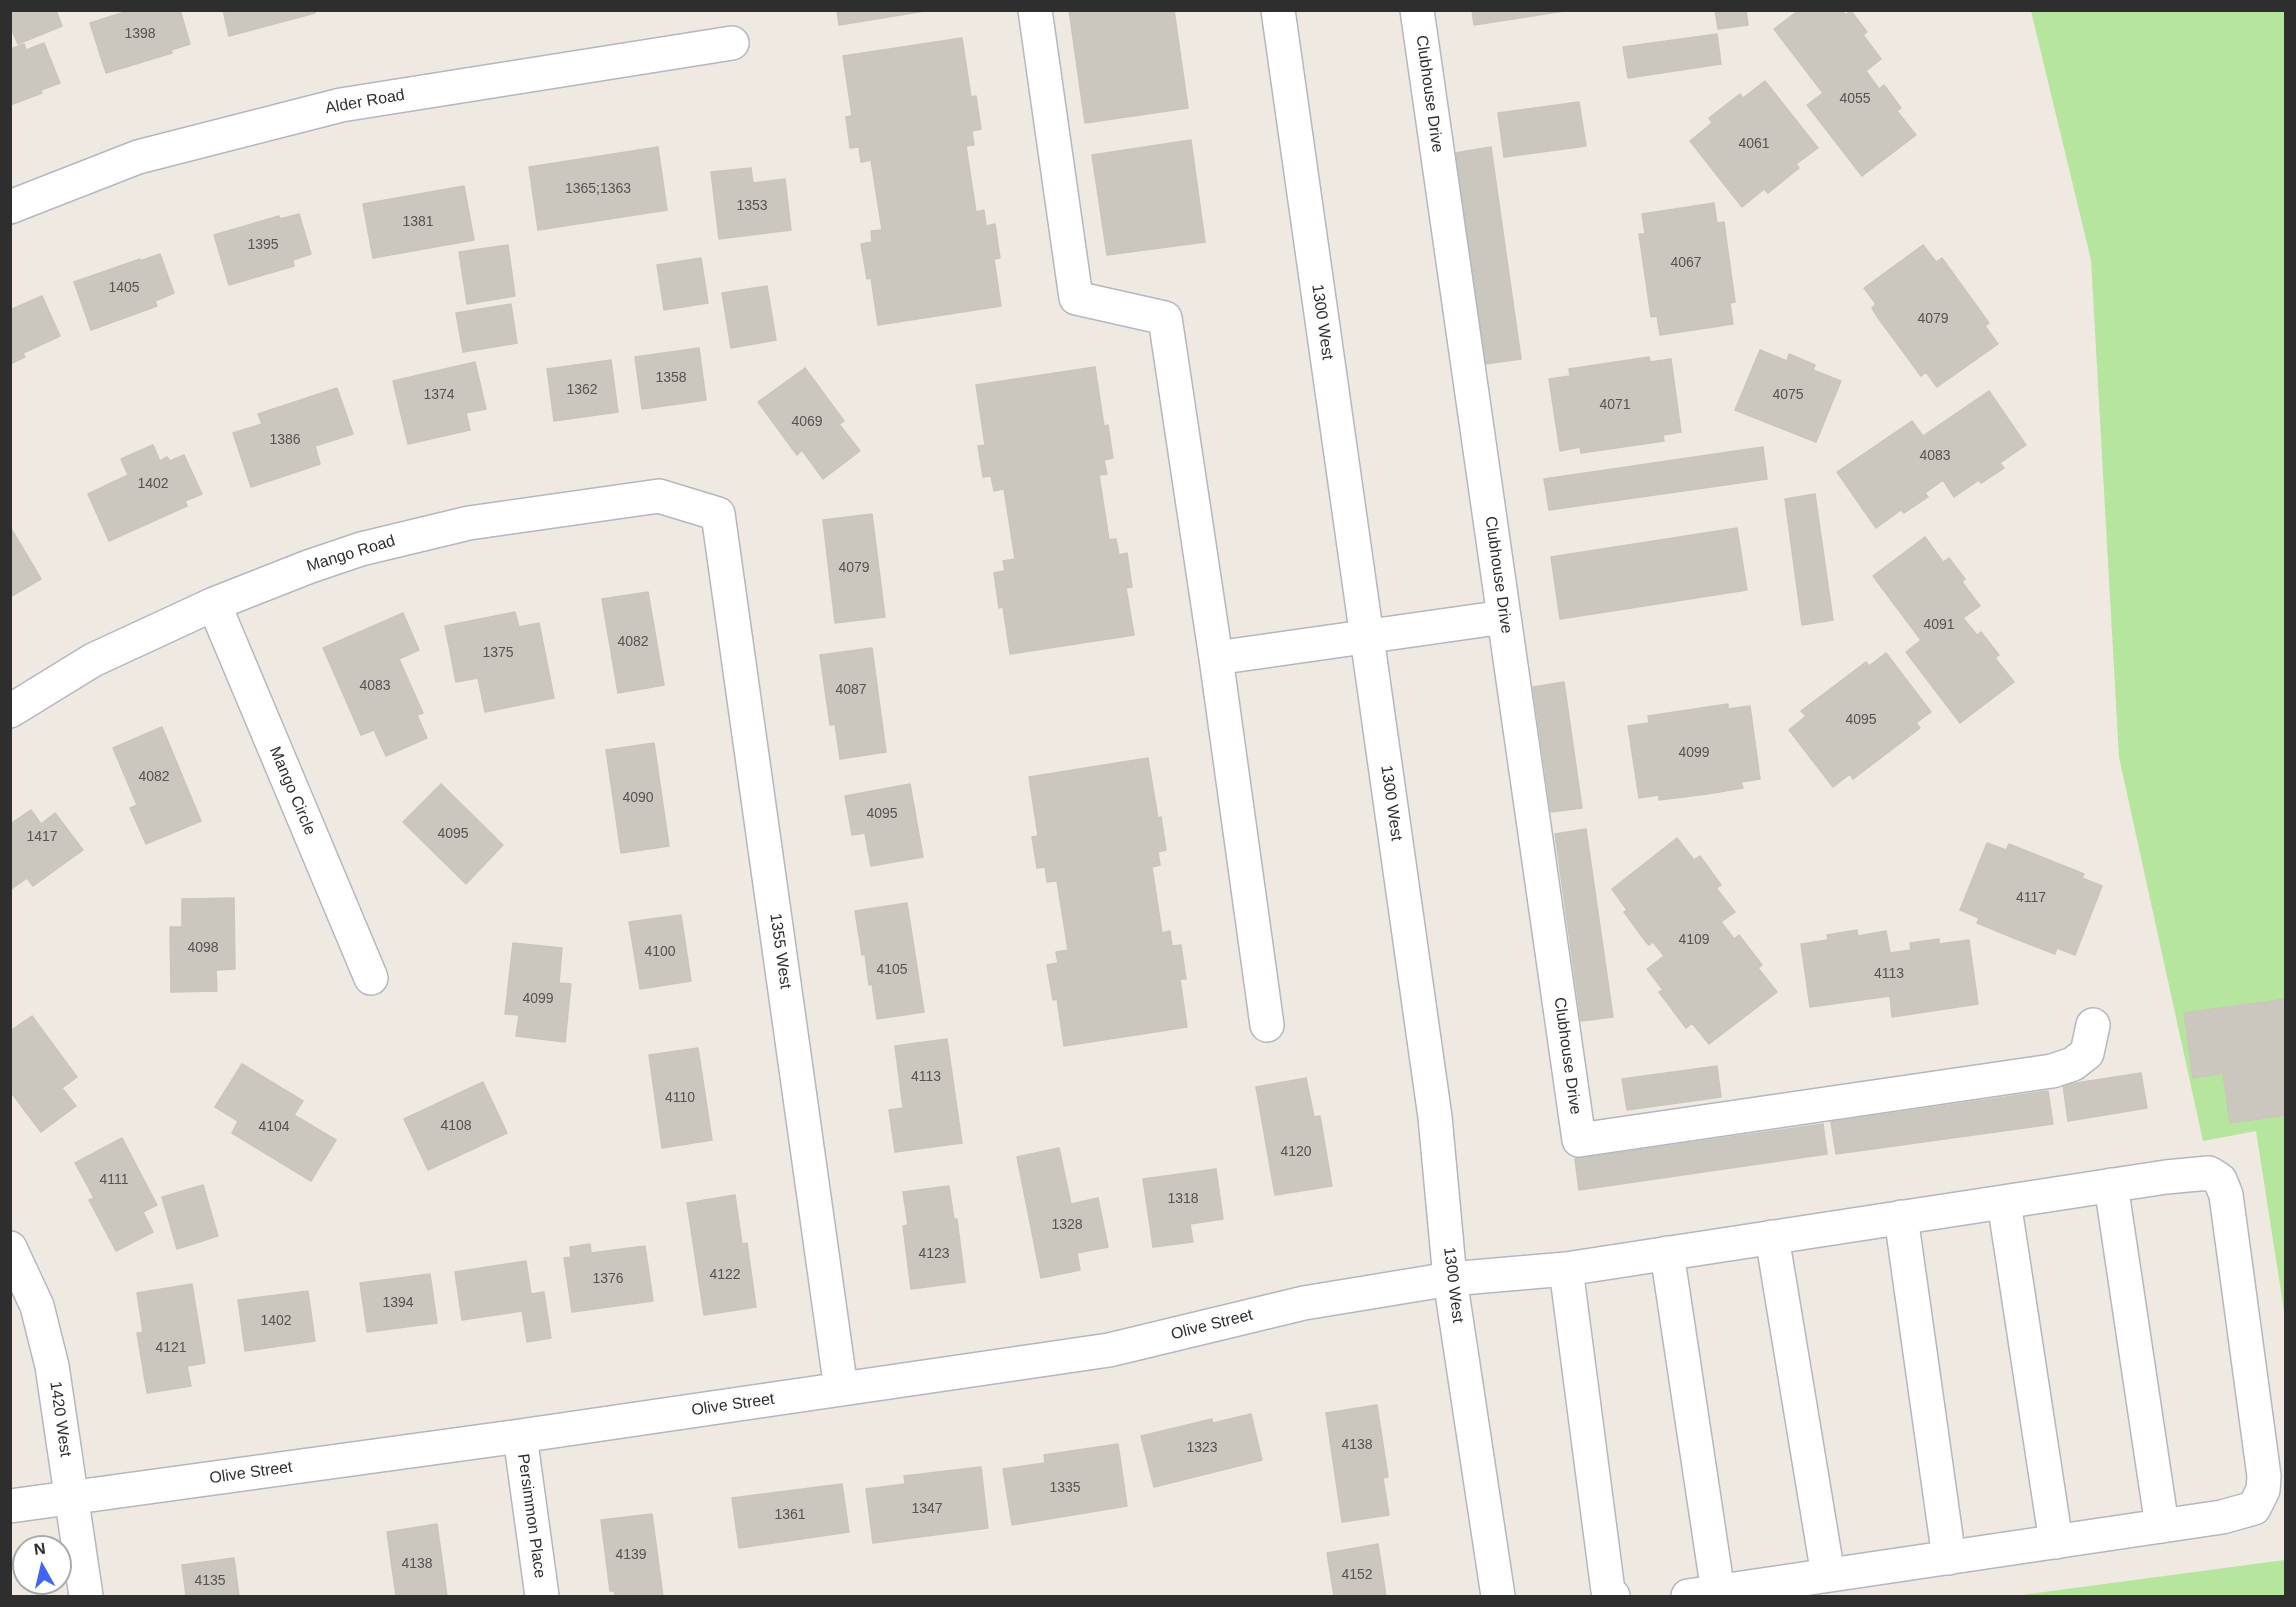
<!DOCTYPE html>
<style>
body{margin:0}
#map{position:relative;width:2296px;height:1607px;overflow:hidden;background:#efe9e1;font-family:Helvetica,sans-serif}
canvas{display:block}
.frame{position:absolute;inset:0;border:12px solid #2e2e2e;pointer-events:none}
.north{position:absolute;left:12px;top:1535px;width:60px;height:60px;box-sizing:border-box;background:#fff;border:2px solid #ababab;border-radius:50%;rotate:352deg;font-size:16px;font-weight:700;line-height:24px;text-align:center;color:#2e2e2e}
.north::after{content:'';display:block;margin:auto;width:21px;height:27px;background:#4264fb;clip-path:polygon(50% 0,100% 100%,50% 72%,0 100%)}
</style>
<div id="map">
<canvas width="2296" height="1607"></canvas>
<div class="frame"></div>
<div class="north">N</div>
</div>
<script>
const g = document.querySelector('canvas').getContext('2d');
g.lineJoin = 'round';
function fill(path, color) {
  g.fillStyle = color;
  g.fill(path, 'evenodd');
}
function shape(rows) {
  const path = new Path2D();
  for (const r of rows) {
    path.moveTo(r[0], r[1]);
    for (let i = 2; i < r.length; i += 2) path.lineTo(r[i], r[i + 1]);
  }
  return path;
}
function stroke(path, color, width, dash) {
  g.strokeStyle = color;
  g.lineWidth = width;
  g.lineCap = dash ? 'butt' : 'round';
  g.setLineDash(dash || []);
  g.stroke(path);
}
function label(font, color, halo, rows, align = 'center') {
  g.font = font + ' Helvetica,sans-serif';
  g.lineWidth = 4.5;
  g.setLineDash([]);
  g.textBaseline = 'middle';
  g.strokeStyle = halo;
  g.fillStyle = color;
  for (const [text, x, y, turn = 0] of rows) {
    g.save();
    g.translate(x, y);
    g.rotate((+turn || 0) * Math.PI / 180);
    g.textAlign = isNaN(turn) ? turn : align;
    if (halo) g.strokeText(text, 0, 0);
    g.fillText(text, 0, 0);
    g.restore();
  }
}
const green = shape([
 [2031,11,2285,11,2285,1317,2256,1131,2203,1141,2119,757,2091,260],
 [2285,1560,2285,1596,2014,1596]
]);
const building = shape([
 [10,10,56,10,62,26,18,44,10,26,10,10],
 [131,10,180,10,190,44,171,50,172,53,106,73,90,23,131,10],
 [223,10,315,10,315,13,229,36,223,10],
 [837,10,931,10,839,25,837,10],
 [1069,10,1174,10,1188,108,1085,123,1069,10],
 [1472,10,1571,10,1474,25,1472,10],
 [1715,10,1746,10,1748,25,1718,29,1715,10],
 [1799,10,1842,10,1845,15,1851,11,1867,32,1863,35,1881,59,1866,71,1879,89,1884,85,1901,108,1897,111,1916,135,1862,176,1807,105,1823,93,1774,29,1799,10],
 [1717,34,1721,64,1628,78,1623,47,1717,34],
 [962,38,971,97,976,96,981,129,972,131,974,145,966,146,976,212,984,210,986,226,995,224,1000,258,994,259,1001,306,878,325,871,278,867,279,861,244,872,242,871,231,882,230,871,160,861,162,859,147,850,148,846,117,852,116,843,56,962,38],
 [44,43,60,83,41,90,42,93,10,105,10,49,24,44,26,50,44,43],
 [1765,81,1818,148,1796,164,1799,168,1768,193,1764,189,1742,207,1690,141,1712,123,1709,118,1740,94,1743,98,1765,81],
 [1579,102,1586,146,1504,157,1498,113,1579,102],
 [1191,140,1205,242,1107,255,1092,155,1191,140],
 [658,147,667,210,538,230,529,167,658,147],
 [1491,147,1521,359,1485,364,1455,153,1491,147],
 [751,168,753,183,785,179,791,230,719,239,711,172,751,168],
 [464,186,474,240,373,258,363,204,464,186],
 [1714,203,1717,223,1724,222,1735,302,1730,303,1733,324,1660,335,1657,316,1651,317,1639,234,1645,234,1642,214,1714,203],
 [299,214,311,254,293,260,294,266,229,285,214,235,279,216,280,219,299,214],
 [508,245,515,296,467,304,459,252,508,245],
 [1923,245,1936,262,1942,258,1989,323,1985,326,1998,344,1937,387,1926,372,1921,376,1876,315,1872,308,1876,304,1864,288,1923,245],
 [160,254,174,293,155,301,157,306,91,330,74,282,140,259,140,261,160,254],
 [701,258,708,303,664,310,657,265,701,258],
 [767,286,776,340,731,348,722,293,767,286],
 [42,296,60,336,23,353,25,357,10,364,10,310,42,296],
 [511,304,517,343,463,352,456,313,511,304],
 [699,348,706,400,642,409,635,357,699,348],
 [1760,350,1787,361,1789,354,1815,365,1813,370,1841,381,1816,442,1735,410,1760,350],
 [1649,357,1650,362,1671,359,1681,432,1663,435,1664,441,1581,453,1580,447,1560,451,1549,379,1570,376,1569,369,1649,357],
 [611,360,618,412,554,421,547,369,611,360],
 [475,362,486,409,466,413,470,430,408,444,393,381,475,362],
 [1095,367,1104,426,1108,425,1113,458,1104,460,1107,474,1099,475,1109,540,1116,539,1119,555,1127,553,1132,587,1126,588,1134,635,1010,654,1003,607,999,608,994,573,1005,571,1003,561,1015,559,1004,489,994,491,991,476,983,477,978,446,985,445,976,385,1095,367],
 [805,368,844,421,839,424,860,451,823,479,802,450,797,455,758,402,805,368],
 [337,388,353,434,315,446,320,464,251,487,233,433,262,424,258,414,337,388],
 [1989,391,2026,445,2000,463,2004,468,1981,483,1979,480,1954,497,1943,480,1925,493,1928,497,1904,513,1901,510,1876,528,1837,472,1912,421,1923,436,1989,391],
 [153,445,160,461,167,457,170,461,184,455,202,494,185,501,187,506,109,541,88,494,128,475,121,459,153,445],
 [1763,447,1767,479,1549,510,1544,479,1763,447],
 [1815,494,1833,620,1802,625,1785,499,1815,494],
 [872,514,885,617,835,623,823,520,872,514],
 [1737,528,1747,590,1560,619,1551,557,1737,528],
 [12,530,41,579,10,597,10,531,12,530],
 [1925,537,1943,562,1949,558,1965,579,1962,582,1980,606,1963,618,1977,635,1981,632,1999,655,1995,658,2014,682,1960,723,1906,652,1921,640,1873,576,1925,537],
 [648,592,664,685,618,693,602,599,648,592],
 [515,612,519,627,539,623,554,698,485,712,478,678,456,682,445,626,515,612],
 [403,613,419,650,399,659,423,713,417,715,427,738,386,756,374,730,361,735,323,648,403,613],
 [872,648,886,752,840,759,835,724,830,725,820,655,872,648],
 [1886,653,1931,712,1916,723,1920,728,1853,779,1850,774,1833,787,1789,730,1806,716,1801,711,1866,662,1869,666,1886,653],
 [1564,682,1582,808,1551,812,1533,687,1564,682],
 [1728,704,1728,709,1750,706,1760,779,1741,782,1743,788,1707,794,1659,800,1659,795,1639,798,1628,726,1649,723,1648,716,1728,704],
 [162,727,201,821,146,844,130,808,137,805,113,748,162,727],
 [654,743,669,846,621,853,606,750,654,743],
 [1148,758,1158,818,1161,817,1166,850,1158,852,1160,865,1152,867,1162,933,1170,931,1172,946,1181,945,1186,979,1180,979,1187,1027,1064,1046,1057,999,1053,1000,1047,965,1058,963,1056,952,1068,950,1057,881,1047,882,1045,867,1037,868,1032,837,1038,836,1029,777,1148,758],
 [441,784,503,845,466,884,403,822,441,784],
 [910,784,923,857,871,866,865,833,852,835,845,796,910,784],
 [31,810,41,824,55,813,83,850,33,886,27,878,10,890,10,824,31,810],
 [1586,829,1613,1017,1581,1021,1555,834,1586,829],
 [1677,838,1694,860,1700,856,1721,885,1716,888,1735,912,1721,922,1734,939,1739,935,1762,965,1758,968,1777,992,1709,1044,1692,1023,1686,1028,1659,992,1663,990,1647,969,1664,956,1653,942,1649,945,1646,942,1624,912,1627,910,1612,889,1677,838],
 [1987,843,2006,850,2009,844,2084,874,2082,878,2102,886,2075,955,2057,948,2055,954,2021,941,1977,923,1979,918,1960,910,1987,843],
 [234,898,235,969,216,970,217,991,171,992,170,927,182,927,182,899,234,898],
 [907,903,924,1012,877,1019,872,984,869,985,865,954,862,955,855,911,907,903],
 [681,915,691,981,640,989,629,922,681,915],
 [1857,930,1858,936,1886,931,1890,953,1911,950,1910,943,1939,939,1939,944,1969,940,1978,1004,1892,1017,1890,996,1810,1007,1801,944,1828,940,1827,935,1857,930],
 [513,943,562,948,559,983,571,984,565,1042,516,1036,519,1015,505,1014,513,943],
 [2286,999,2286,1115,2230,1123,2223,1073,2193,1078,2184,1013,2286,999],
 [32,1016,77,1077,62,1088,76,1106,41,1132,10,1091,10,1031,32,1016],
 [947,1039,962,1143,895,1152,889,1110,903,1108,895,1046,947,1039],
 [698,1048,712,1140,662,1148,649,1055,698,1048],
 [242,1064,303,1101,294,1115,336,1140,311,1181,232,1133,238,1121,215,1107,242,1064],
 [1717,1066,1721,1097,1627,1110,1622,1079,1717,1066],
 [2141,1073,2147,1108,2068,1121,2063,1085,2141,1073],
 [1306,1078,1314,1117,1320,1116,1332,1186,1275,1195,1256,1087,1306,1078],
 [483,1082,507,1133,428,1170,404,1119,483,1082],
 [2048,1091,2053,1124,1836,1154,1831,1122,2048,1091],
 [1823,1124,1827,1154,1579,1190,1575,1159,1823,1124],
 [122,1138,157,1205,143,1212,153,1232,116,1251,89,1200,94,1198,75,1163,122,1138],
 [1059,1148,1071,1204,1098,1198,1108,1247,1077,1253,1080,1270,1041,1278,1017,1157,1059,1148],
 [1216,1169,1223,1219,1190,1224,1193,1242,1153,1247,1143,1179,1216,1169],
 [203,1185,218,1236,177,1249,162,1197,203,1185],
 [949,1186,954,1219,957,1219,965,1282,911,1289,903,1226,908,1225,903,1192,949,1186],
 [735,1195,742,1244,747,1243,756,1307,704,1315,687,1203,735,1195],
 [590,1244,591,1253,645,1246,653,1301,572,1312,564,1258,571,1257,570,1247,590,1244],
 [526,1261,531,1294,544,1292,551,1338,527,1342,522,1311,462,1320,455,1272,526,1261],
 [430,1274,437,1323,367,1332,360,1283,430,1274],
 [192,1284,205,1363,187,1366,191,1386,147,1393,137,1333,143,1332,137,1293,192,1284],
 [308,1291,315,1341,245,1351,238,1300,308,1291],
 [1377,1405,1388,1477,1383,1478,1389,1515,1342,1522,1326,1413,1377,1405],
 [1251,1414,1262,1460,1154,1487,1141,1436,1212,1419,1213,1423,1251,1414],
 [1118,1444,1127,1506,1012,1525,1003,1469,1045,1463,1044,1455,1118,1444],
 [981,1467,988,1528,873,1543,866,1489,905,1484,904,1476,981,1467],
 [842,1484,849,1532,739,1548,732,1498,842,1484],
 [652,1514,663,1596,615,1596,614,1591,610,1591,601,1520,652,1514],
 [437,1524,447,1596,396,1596,387,1532,437,1524],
 [1378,1544,1386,1596,1334,1596,1327,1553,1378,1544],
 [234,1558,239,1596,186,1596,182,1565,234,1558]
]);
const minor = shape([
 [1035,10,1076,298,1165,318,1216,658,1267,1025],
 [1278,10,1435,1117,1450,1279,1498,1596],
 [1417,10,1579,1140,2052,1071,2073,1064,2087,1053,2093,1025],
 [10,207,138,157,341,105,732,43],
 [214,604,371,978],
 [1216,658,1504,617],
 [10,711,93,660,214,604,308,567,361,549,469,523,659,496,718,514,841,1389],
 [2111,1185,2162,1526],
 [2004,1202,2056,1542],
 [1901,1217,1949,1558],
 [1772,1237,1828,1575],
 [10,1248,37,1306,52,1366,86,1596],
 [1667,1253,1718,1592],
 [1566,1269,1608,1591,1613,1596],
 [520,1436,542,1596],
 [10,1506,520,1436,1109,1350,1304,1303,1450,1279,1566,1269,2166,1177,2209,1173,2220,1180,2226,1195,2264,1476,2263,1490,2254,1508,2222,1517,1688,1596]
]);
const numberNames = [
 ["1398",140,34],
 ["4055",1855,99],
 ["4061",1754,144],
 ["1365;1363",598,189],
 ["1353",752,206],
 ["1381",418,222],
 ["1395",263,245],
 ["4067",1686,263],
 ["1405",124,288],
 ["4079",1933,319],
 ["1358",671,378],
 ["1362",582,390],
 ["1374",439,395],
 ["4075",1788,395],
 ["4071",1615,405],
 ["4069",807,422],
 ["1386",285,440],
 ["4083",1935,456],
 ["1402",153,484],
 ["4079",854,568],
 ["4091",1939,625],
 ["4082",633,642],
 ["1375",498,653],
 ["4083",375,686],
 ["4087",851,690],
 ["4095",1861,720],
 ["4099",1694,753],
 ["4082",154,777],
 ["4090",638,798],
 ["4095",882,814],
 ["4095",453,834],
 ["1417",42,837],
 ["4117",2031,898],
 ["4109",1694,940],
 ["4098",203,948],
 ["4100",660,952],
 ["4105",892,970],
 ["4113",1889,974],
 ["4099",538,999],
 ["4113",926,1077],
 ["4110",680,1098],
 ["4108",456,1126],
 ["4104",274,1127],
 ["4120",1296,1152],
 ["4111",114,1180],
 ["1318",1183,1199],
 ["1328",1067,1225],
 ["4123",934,1254],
 ["4122",725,1275],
 ["1376",608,1279],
 ["1394",398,1303],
 ["1402",276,1321],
 ["4121",171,1348],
 ["4138",1357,1445],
 ["1323",1202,1448],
 ["1335",1065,1488],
 ["1347",927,1509],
 ["1361",790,1515],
 ["4139",631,1555],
 ["4138",417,1564],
 ["4152",1357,1575],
 ["4135",210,1581]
];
const streetNames = [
 ["Clubhouse Drive",1429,94,82],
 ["Alder Road",365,102,-10],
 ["1300 West",1322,322,82],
 ["Mango Road",351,554,-17],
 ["Clubhouse Drive",1498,575,82],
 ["Mango Circle",292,791,67],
 ["1300 West",1391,803,82],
 ["1355 West",780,951,82],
 ["Clubhouse Drive",1567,1056,82],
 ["1300 West",1453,1285,83],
 ["Olive Street",1212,1325,-14],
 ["Olive Street",733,1405,-8],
 ["1420 West",60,1419,82],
 ["Olive Street",251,1473,-8],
 ["Persimmon Place",531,1516,82]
];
fill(green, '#b6e59e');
fill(building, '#cbc7bf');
stroke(building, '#cbc5ba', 1.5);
stroke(minor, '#b4b7c1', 36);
stroke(minor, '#fff', 33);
label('14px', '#555452', null, numberNames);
label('16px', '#2e2e2e', '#fff', streetNames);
</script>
